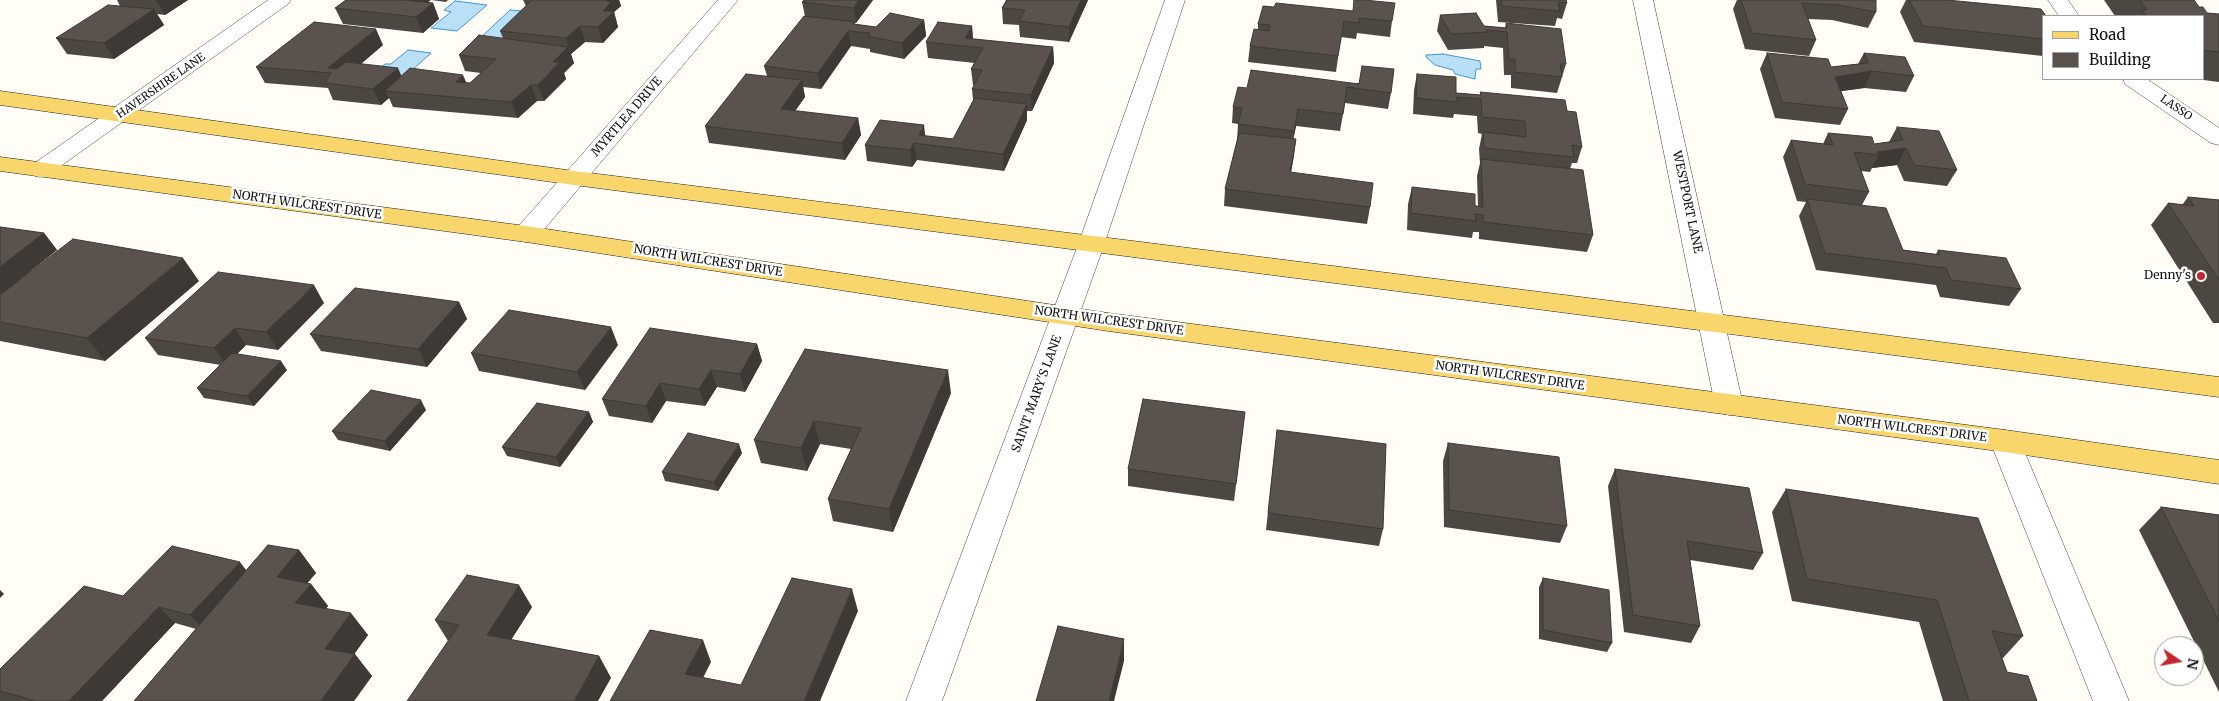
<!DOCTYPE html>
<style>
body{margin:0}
#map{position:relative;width:2219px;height:701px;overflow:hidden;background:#fffdf5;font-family:Merriweather,serif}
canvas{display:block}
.legend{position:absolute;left:2042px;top:15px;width:162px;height:65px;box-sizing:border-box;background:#fff;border:1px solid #a0a0a0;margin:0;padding:6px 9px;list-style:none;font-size:15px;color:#111}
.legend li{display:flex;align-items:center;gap:10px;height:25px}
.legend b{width:25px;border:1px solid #a0a0a0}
.north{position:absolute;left:2154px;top:636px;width:50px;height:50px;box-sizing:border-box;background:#fff;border:1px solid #a0a0a0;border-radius:50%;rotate:102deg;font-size:14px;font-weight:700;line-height:20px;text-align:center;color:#111}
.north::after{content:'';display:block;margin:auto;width:18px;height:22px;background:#c4262e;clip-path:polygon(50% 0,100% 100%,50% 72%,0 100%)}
</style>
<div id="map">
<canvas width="2219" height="701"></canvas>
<ul class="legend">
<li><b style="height:6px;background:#f9d66b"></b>Road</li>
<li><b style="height:14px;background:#5a524d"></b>Building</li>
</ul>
<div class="north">N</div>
</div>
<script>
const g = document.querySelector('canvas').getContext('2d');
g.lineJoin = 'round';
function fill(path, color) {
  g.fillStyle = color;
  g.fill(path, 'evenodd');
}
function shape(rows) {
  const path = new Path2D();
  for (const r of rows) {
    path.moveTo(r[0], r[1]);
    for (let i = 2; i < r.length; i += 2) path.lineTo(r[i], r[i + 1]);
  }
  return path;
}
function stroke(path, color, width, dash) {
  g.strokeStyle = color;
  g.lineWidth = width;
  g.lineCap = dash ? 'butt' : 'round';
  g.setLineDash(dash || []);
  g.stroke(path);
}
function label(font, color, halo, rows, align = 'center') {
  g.font = font + ' Merriweather,serif';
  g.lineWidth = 5;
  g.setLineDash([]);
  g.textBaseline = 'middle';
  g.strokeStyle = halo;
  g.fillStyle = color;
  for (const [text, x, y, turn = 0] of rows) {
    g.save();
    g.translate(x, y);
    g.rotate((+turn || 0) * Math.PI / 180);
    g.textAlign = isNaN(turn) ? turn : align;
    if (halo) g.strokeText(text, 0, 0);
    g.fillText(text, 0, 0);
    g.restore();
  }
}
const water = shape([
 [455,1,487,5,457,31,431,28,451,12,444,10,455,1],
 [510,10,522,11,501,42,478,40,510,10],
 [408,50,431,53,400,81,369,77,385,64,391,64,408,50],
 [1443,54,1480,61,1481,69,1476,69,1475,79,1455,74,1453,70,1435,65,1426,57,1426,55,1443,54]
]);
const minor = shape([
 [268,0,291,0,288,4,48,175,40,177,32,175,28,170,32,165,268,0],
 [718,0,738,0,535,240,526,242,517,240,514,234,517,228,718,0],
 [1165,0,1185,0,1104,245,942,701,906,701,1078,245,1165,0],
 [1633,0,1653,0,1743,405,1739,412,1729,415,1719,412,1715,405,1633,0],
 [2048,0,2068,0,2079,16,2059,16,2048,0],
 [2123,79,2147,79,2219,128,2219,145,2211,143,2125,84,2123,79],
 [2005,430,2015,433,2020,441,2129,701,2093,701,1990,441,1995,433,2005,430]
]);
const major = shape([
 [0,91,574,171,2219,377,2219,397,574,185,0,105,0,91],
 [0,157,526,226,1108,313,2005,430,2219,460,2219,484,2005,452,1108,331,526,242,0,171,0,157]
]);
const wall = shape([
 [117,0,188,0,165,15,157,14,164,25,114,59,67,54,56,38,120,6],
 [346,0,448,0,446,2,431,0,427,3,433,3,439,19,423,33,343,24,335,8],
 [523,0,619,0,621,6,614,12,618,27,603,43,585,42,571,54,574,63,564,73,566,79,544,101,537,101,518,118,393,107,389,98,381,105,333,100,328,88,265,83,256,67,383,45,361,64,401,76,470,83,481,73,465,71,459,55,503,38,500,31,526,6],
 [873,0,856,23,855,23,855,24,876,27,924,20,926,36,904,59,870,52,870,49,851,46,821,89,803,87,805,97,795,111,858,118,861,135,845,160,709,143,705,126,767,76,764,66,805,16,802,2],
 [1004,0,1088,0,1069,42,1020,37,1019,25,1003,24,1002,8,1006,0],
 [1496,0,1566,0,1567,3,1562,19,1557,18,1555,26,1498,22],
 [1737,0,1876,0,1876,12,1868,28,1832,20,1808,19,1816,40,1809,56,1745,49,1733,9],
 [1906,0,1947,0,2043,16,2043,56,1914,42,1900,12],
 [2104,0,2194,0,2199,7,2207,13,2219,14,2219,82,2196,79,2203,79,2203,16,2115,16],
 [1274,7,1392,21,1390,37,1357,33,1356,39,1341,37,1336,72,1248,62,1250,46,1258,30,1258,24],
 [1440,15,1484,26,1505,28,1506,23,1566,64,1557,93,1511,88,1511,75,1504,75,1503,48,1484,46,1484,48,1448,50,1437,31],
 [972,26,973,39,1053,47,1054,63,1032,111,1027,111,1027,120,1004,171,917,160,912,167,867,161,865,145,925,136,953,139,973,100,972,89,974,86,973,85,971,69,975,63,928,58,926,42],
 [1767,53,1831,67,1858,64,1864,53,1914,76,1906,92,1864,88,1841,91,1848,109,1840,125,1775,118,1760,69],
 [1362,66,1391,93,1388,109,1345,103,1340,131,1296,126,1293,139,1296,139,1291,172,1370,207,1367,224,1224,206,1225,189,1237,141,1238,124,1232,123,1233,107,1247,88,1359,83],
 [1417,74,1456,93,1480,95,1480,92,1567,111,1582,147,1577,163,1572,163,1570,169,1593,235,1587,252,1479,239,1479,232,1473,232,1472,238,1407,230,1408,204,1412,187,1478,206,1477,176,1480,163,1479,149,1482,134,1478,133,1477,116,1454,114,1453,118,1413,114,1414,90],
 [1897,127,1957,170,1947,186,1904,181,1897,165,1872,168,1870,172,1861,171,1869,192,1862,205,1903,250,1936,254,1938,250,2021,289,2009,306,1940,297,1936,285,1816,270,1799,216,1806,202,1797,201,1783,157,1791,140,1823,144,1828,133,1874,144,1889,142],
 [2188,197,2219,200,2219,323,2213,323,2151,225,2168,203,2182,205],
 [0,227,44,233,57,250,12,286,199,281,105,361,0,341],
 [459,302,467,319,427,367,321,351,310,334],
 [324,303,278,350,246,345,237,354,287,370,254,406,204,398,197,388,221,365,158,355,145,338],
 [757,344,762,361,745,392,717,387,705,406,666,401,652,423,609,416,602,399],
 [618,345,585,390,479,371,471,353],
 [805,349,951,393,893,532,833,521,828,499,851,449,820,444,807,471,761,463,754,440],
 [426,410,390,451,338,440,332,431],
 [589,412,593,422,560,467,507,456,502,447],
 [1243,430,1234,501,1128,486,1128,469],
 [1277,430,1383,529,1379,546,1266,530],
 [1448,443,1567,526,1560,543,1444,527,1443,461],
 [742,453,718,491,665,481,662,472],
 [1615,469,1763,553,1753,570,1690,560,1700,626,1691,643,1624,632,1608,486],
 [1786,489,2023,636,2003,658,2002,658,2007,672,2037,701,1943,701,1919,622,1792,601,1772,512],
 [2161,507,2219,515,2219,692,2139,530],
 [299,550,316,573,307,583,311,584,328,606,326,608,368,635,354,654,372,676,354,701,134,701,196,629,175,623,102,701,0,701,0,669,123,596,246,570],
 [1543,578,1612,643,1607,652,1539,639,1539,587],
 [532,607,511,640,599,656,611,678,448,641,435,620]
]);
const shadedWall = shape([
 [156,0,188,0,165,15],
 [404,0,430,0,411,16],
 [605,0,619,0,621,6,614,12,618,27,603,43,598,27],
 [859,0,873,0,856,23,854,8],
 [1081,0,1088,0,1069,42,1069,27],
 [433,3,439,19,423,33,416,17],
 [154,9,164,25,114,59,104,43],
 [924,20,926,36,904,59,902,43],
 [580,26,585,42,571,54,566,38],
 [972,26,973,42,965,38],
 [376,29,383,45,337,84,328,68],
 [848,31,851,46,821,89,818,73],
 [568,47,574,63,564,73,566,79,544,101,538,85,553,62],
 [1053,47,1054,63,1032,111,1031,95],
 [398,68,405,84,385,91,389,98,381,105,373,89],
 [1872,71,1864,88,1828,93,1835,77],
 [463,75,470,91,456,82],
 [802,80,805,97,785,125,781,109],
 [531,85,537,101,518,118,511,102],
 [1027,104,1027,120,1004,171,1003,154],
 [1298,109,1296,126,1292,147,1294,131],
 [858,118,861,135,845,160,842,143],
 [924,125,926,142,919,135],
 [1296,139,1294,156,1288,189,1290,172],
 [914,143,917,160,912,167,910,150],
 [1906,148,1897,165,1872,168,1879,155,1877,152],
 [44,233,57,250,0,295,0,267],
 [183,258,199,281,105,361,87,338],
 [314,285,324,303,278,350,266,332],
 [459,302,467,319,427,367,418,349],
 [611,327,618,345,585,390,577,372],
 [235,328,246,345,226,365,214,348],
 [757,344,762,361,745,392,740,374],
 [281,361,287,370,254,406,247,396],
 [711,370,717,387,705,406,699,389],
 [948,370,951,393,893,532,889,509],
 [660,383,666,401,652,423,646,406],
 [421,400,426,410,390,451,385,441],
 [589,412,593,422,560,467,556,457],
 [814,421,820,444,807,471,801,448],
 [739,444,742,453,718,491,714,482],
 [299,550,316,573,294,599,277,577],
 [240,562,253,579,205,631,190,615],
 [311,584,328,606,313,625,295,603],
 [519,585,532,607,500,657,487,635],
 [852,589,858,611,820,701,804,701],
 [0,590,4,594,0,598],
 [159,607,175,623,102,701,69,701],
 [351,613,368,635,342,671,325,649],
 [1124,639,1124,661,1114,701,1109,701],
 [703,640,711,662,694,696,685,674],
 [355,654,372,676,354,701,321,701],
 [599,656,611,678,598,701,574,701]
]);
const building = shape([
 [346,0,404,0,433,3,416,17,335,8,346,0],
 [532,0,605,0,611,2,603,11,614,11,598,27,580,26,566,38,500,31,532,0],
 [804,0,859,0,854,8,802,2,804,0],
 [1007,0,1081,0,1069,27,1019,21,1025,10,1002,8,1007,0],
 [1354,0,1364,0,1395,3,1392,21,1359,18,1359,23,1344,21,1338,56,1250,46,1254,29,1269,31,1270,25,1258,24,1263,6,1274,7,1276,3,1353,11,1354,0],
 [1501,0,1566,0,1567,3,1558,2,1560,11,1502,6,1501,0],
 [1741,0,1876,0,1876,12,1839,5,1802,3,1816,40,1752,33,1741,0],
 [1909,0,1947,0,2041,9,2046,16,2043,16,2043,39,1923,26,1909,0],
 [2140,0,2194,0,2199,7,2203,7,2207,13,2219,14,2219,52,2203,50,2203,16,2147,16,2142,10,2147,10,2140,0],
 [108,5,154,9,104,43,56,38,108,5],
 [890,13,924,20,902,43,868,36,870,33,848,31,818,73,764,66,804,16,855,22,853,24,876,27,890,13],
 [1476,13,1484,26,1507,28,1506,23,1561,29,1566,64,1560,64,1562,77,1515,72,1515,59,1509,59,1507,32,1486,30,1488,32,1451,34,1440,15,1476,13],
 [314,22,376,29,328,68,336,69,346,62,398,68,373,89,325,83,331,73,256,67,314,22],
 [938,22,972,26,965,38,1053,47,1031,95,972,89,982,70,971,69,983,48,926,42,938,22],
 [479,35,568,47,553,62,560,62,538,85,531,85,511,102,385,91,410,68,463,75,456,82,470,83,496,59,459,55,479,35],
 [1767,53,1828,59,1831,67,1868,63,1864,53,1905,57,1914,76,1872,71,1835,77,1848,109,1782,102,1767,53],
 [1362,66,1394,69,1391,93,1347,87,1343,114,1298,109,1294,131,1238,124,1242,108,1233,107,1238,87,1247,88,1251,70,1359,84,1362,66],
 [746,74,802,80,781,109,858,118,842,143,705,126,746,74],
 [1417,74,1456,77,1456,93,1481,95,1480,92,1565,100,1567,111,1576,112,1582,147,1572,145,1574,157,1484,148,1483,132,1526,137,1525,121,1482,117,1481,99,1457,97,1457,102,1416,98,1417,74],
 [975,98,1027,104,1003,154,914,143,910,150,865,145,880,120,924,125,919,135,953,139,975,98],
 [1897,127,1939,131,1957,170,1914,165,1906,148,1877,152,1879,155,1854,152,1869,192,1805,184,1791,140,1833,145,1828,133,1872,137,1874,144,1903,140,1897,127],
 [1239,133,1296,139,1290,172,1373,183,1370,207,1225,189,1239,133],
 [1481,159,1583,170,1593,235,1483,222,1483,215,1475,214,1476,221,1411,213,1412,187,1475,194,1475,206,1483,207,1481,159],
 [2188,197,2219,200,2219,280,2168,203,2194,206,2188,197],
 [1807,199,1886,208,1903,250,1940,255,1938,250,2006,258,2021,289,1951,280,1946,268,1825,253,1807,199],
 [0,227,44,233,0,267,0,227],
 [73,239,183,258,87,338,0,322,0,295,73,239],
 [218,272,314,285,266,332,235,328,214,348,145,338,218,272],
 [355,288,459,302,418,349,310,334,355,288],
 [509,310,611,327,577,372,471,353,509,310],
 [650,328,757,344,740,374,711,370,699,389,660,383,646,406,602,399,650,328],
 [805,349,948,370,889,509,828,499,861,428,814,421,801,448,754,440,805,349],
 [232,353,281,361,247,396,197,388,232,353],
 [371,390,421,400,385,441,332,431,371,390],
 [1143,399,1245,412,1236,484,1128,469,1143,399],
 [537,403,589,412,556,457,502,447,537,403],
 [1277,430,1386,444,1383,529,1268,513,1277,430],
 [688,433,739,444,714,482,662,472,688,433],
 [1448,443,1559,457,1567,526,1449,510,1448,443],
 [1615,469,1749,488,1763,553,1687,541,1700,626,1633,615,1615,469],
 [1786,489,1978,518,2023,636,1992,631,2007,672,2028,676,2037,701,1969,701,1937,600,1807,579,1786,489],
 [2161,507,2219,515,2219,621,2161,507],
 [268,545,299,550,277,577,311,584,295,603,351,613,325,649,355,654,321,701,134,701,268,545],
 [172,546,240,562,190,615,159,607,69,701,36,701,0,691,0,669,84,586,123,596,172,546],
 [467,575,519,585,487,635,599,656,574,701,407,701,459,625,435,620,467,575],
 [792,578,852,589,804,701,610,701,650,630,703,640,685,674,741,685,792,578],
 [1543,578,1609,590,1612,643,1543,630,1543,578],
 [1058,626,1124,639,1109,701,1036,701,1058,626]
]);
const markers = [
 [2201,276,5,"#c4262e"]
];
const farStreetnames = [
 ["HAVERSHIRE LANE",161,86,-35],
 ["LASSO",2176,108,34]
];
const streetNames = [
 ["MYRTLEA DRIVE",627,117,-49],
 ["WESTPORT LANE",1687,202,78],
 ["NORTH WILCREST DRIVE",307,205,8],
 ["NORTH WILCREST DRIVE",708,261,9],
 ["NORTH WILCREST DRIVE",1109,321,8],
 ["NORTH WILCREST DRIVE",1510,376,8],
 ["SAINT MARY'S LANE",1037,394,-70],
 ["NORTH WILCREST DRIVE",1912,429,7]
];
const poiNames = [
 ["Denny's",2191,276]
];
fill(water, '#b9e0f7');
stroke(water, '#3f96cf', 1);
stroke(minor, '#444', 1);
stroke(major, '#222', 1);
fill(minor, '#fff');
fill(major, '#f9d66b');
fill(wall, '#4d4742');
fill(shadedWall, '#3f3936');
fill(building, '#5a524d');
stroke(building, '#3f3936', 1);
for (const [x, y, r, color] of markers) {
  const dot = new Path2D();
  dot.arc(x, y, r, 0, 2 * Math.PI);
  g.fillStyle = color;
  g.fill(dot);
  stroke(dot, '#fff', 2);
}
label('11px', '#111', '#fff', farStreetnames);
label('12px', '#111', '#fff', streetNames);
label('12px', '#111', '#fff', poiNames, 'right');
</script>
